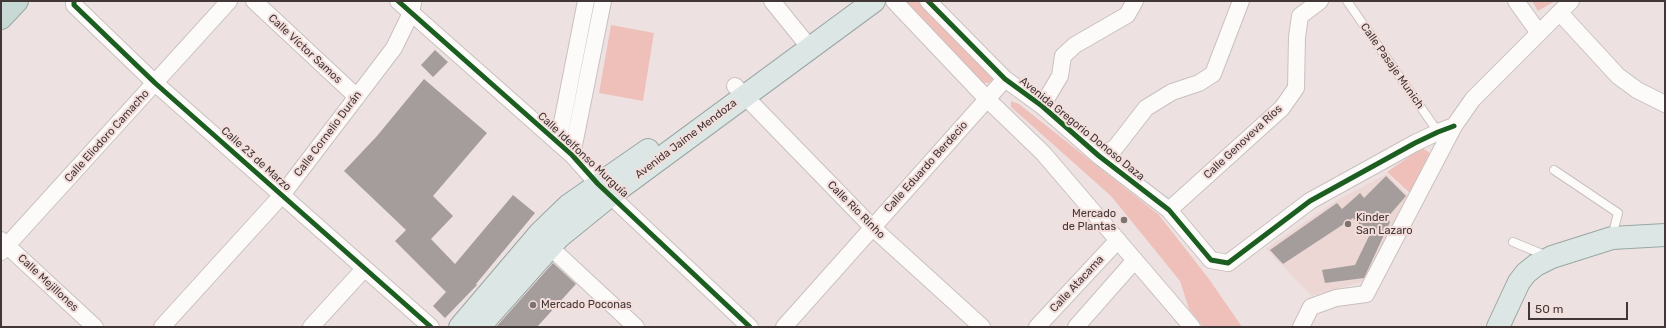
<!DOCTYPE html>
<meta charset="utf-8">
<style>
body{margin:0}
#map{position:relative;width:1666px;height:328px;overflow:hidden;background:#ede2e1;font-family:Rubik,sans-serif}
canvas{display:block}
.frame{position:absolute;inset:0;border:2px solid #403736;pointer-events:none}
.scale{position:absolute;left:1528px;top:302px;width:100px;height:18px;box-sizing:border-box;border:2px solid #403736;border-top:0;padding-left:5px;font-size:12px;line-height:14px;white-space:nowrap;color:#403736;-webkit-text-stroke:3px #f3dedb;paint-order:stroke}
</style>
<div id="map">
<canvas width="1666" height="328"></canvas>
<div class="frame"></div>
<div class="scale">50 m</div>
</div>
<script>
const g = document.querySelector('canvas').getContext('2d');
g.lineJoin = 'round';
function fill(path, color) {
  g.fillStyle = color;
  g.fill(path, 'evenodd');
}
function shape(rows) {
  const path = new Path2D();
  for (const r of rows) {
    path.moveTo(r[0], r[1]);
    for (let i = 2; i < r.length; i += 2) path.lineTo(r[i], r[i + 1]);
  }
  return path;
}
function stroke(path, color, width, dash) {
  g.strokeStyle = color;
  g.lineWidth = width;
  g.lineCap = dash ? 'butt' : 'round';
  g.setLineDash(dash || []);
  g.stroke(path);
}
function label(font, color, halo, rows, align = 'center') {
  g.font = font + ' Rubik,sans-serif';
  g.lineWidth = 4;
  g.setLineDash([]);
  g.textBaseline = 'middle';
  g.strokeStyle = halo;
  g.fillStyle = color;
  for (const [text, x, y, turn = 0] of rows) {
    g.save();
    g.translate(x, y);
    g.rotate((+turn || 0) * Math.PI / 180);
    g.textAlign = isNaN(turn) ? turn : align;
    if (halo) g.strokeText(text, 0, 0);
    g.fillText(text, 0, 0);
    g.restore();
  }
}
const built = shape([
 [1387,174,1410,197,1365,281,1312,296,1266,249,1337,200]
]);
const green = shape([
 [904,1,922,1,992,73,993,79,989,83,979,83],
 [1532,1,1555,1,1538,11],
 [611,25,654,33,643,101,599,93],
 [1011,101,1019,104,1159,215,1209,279,1242,327,1203,327,1189,309,1180,281,1111,196,1011,107],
 [1422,148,1429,152,1430,158,1411,194,1387,172]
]);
const building = shape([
 [435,50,448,62,433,77,421,65],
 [424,79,487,133,433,196,453,216,431,239,455,264,513,195,535,213,476,284,477,285,445,318,433,306,446,292,395,241,406,230,344,171,377,136],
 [1386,176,1406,196,1387,218,1390,222,1364,278,1325,283,1322,270,1355,265,1370,234,1353,218,1283,264,1270,250,1337,203,1342,209,1360,193,1364,198],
 [553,263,576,284,537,327,496,327]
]);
const lane = shape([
 [1347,1,1438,132],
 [1554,170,1618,213,1612,237],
 [1513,242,1547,256]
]);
const street = shape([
 [74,1,74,5,155,83,431,327],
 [254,1,357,97],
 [398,1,572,155,598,184,750,327],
 [772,1,810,48],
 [894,1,987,99,1043,153,1192,327],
 [928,1,1005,79,1042,106,1099,156,1169,210,1211,260,1228,263,1310,201,1415,143,1438,132,1454,126],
 [1516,1,1539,33],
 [1560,13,1618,76,1637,90,1665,104],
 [735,86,873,228,982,327],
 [1042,106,1060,76,1063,56,1075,45,1127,15,1135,1],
 [558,143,586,1],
 [572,155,603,1],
 [1099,156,1115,148,1146,108,1172,92,1199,83,1213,74,1241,1],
 [1169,210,1282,108,1296,88,1297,37,1300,16,1320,1],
 [1,240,95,327],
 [550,247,636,327],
 [1,252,229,1],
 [162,327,282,195,394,48,411,13,413,3],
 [311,327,364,269],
 [784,327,1005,79],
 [1037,327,1118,240],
 [1076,327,1135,260],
 [1301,327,1311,307,1336,298,1366,294,1454,126,1473,99,1571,1]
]);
const primary = shape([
 [460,327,539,234,569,205,648,150],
 [479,327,559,237,612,194,874,1],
 [1498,327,1519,282,1526,273,1536,265,1552,257,1612,238,1665,235]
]);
const highway = shape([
 [1,18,17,1]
]);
const cycleway = shape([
 [74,1,74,5,155,83,431,327],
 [398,1,572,155,598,184,750,327],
 [928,1,1005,79,1042,106,1099,156,1169,210,1211,260,1228,263,1310,201,1415,143,1438,132,1454,126]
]);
const markers = [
 [1124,220,4,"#7d7372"],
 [1348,224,4,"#7d7372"],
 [533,305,4,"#7d7372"]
];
const streetNames = [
 ["Calle Víctor Samos",305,49,43],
 ["Calle Pasaje Munich",1392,66,55],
 ["Avenida Gregorio Donoso Daza",1082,129,39],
 ["Calle Cornelio Durán",328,134,-53],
 ["Calle Eliodoro Camacho",107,136,-48],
 ["Avenida Jaime Mendoza",686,139,-37],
 ["Calle Genoveva Ríos",1243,142,-43],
 ["Calle Idelfonso Murguía",583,155,43],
 ["Calle 23 de Marzo",256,159,42],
 ["Calle Eduardo Berdecio",926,167,-48],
 ["Calle Rio Rinho",856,210,45],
 ["Calle Mejillones",48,283,43],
 ["Calle Atacama",1077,284,-47]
];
const poiNames = [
 ["Mercado",1116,214,"right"],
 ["de Plantas",1116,227,"right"],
 ["Kinder",1356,218],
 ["San Lazaro",1356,231],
 ["Mercado Poconas",541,305]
];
fill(built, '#ecd7d4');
fill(green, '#efc0ba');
fill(building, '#a59d9c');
stroke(lane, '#c9c0bf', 10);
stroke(street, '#c9c0bf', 18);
stroke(primary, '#99a7a4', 24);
stroke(highway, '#99a7a4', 24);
stroke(lane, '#fcfbfa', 8);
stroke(street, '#fcfbfa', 16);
stroke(primary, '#dce6e4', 22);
stroke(highway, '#c7d8d5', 22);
stroke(cycleway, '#1b5e20', 5);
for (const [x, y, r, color] of markers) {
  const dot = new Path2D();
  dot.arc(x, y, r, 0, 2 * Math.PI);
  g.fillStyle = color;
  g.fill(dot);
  stroke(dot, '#f3dedb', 1.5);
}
label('11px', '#403736', '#f3dedb', streetNames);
label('11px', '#403736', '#f3dedb', poiNames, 'left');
</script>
